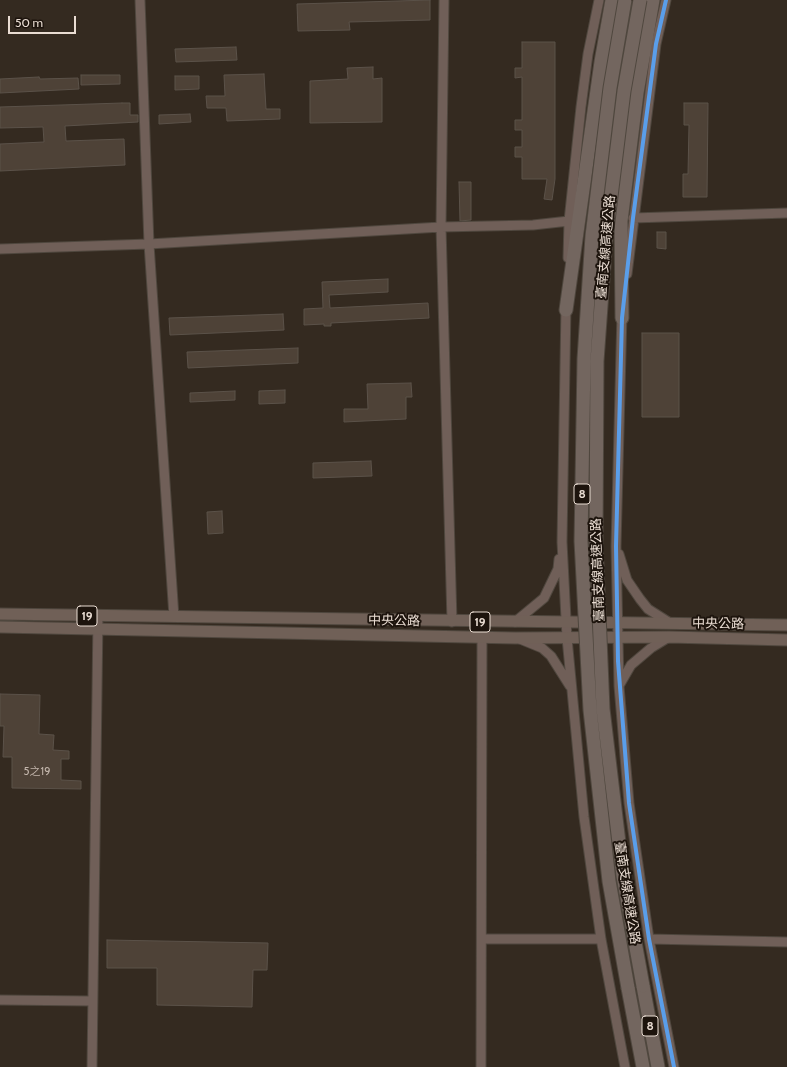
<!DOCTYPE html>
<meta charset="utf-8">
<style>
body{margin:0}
#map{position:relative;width:787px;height:1067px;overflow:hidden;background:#342a20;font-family:Cabin,sans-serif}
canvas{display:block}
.scale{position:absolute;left:8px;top:16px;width:68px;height:18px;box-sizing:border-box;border:2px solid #eaddd3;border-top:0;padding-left:5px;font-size:12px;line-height:14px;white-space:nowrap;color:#eaddd3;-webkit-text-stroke:3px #1d140d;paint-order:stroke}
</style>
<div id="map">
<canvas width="787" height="1067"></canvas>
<div class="scale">50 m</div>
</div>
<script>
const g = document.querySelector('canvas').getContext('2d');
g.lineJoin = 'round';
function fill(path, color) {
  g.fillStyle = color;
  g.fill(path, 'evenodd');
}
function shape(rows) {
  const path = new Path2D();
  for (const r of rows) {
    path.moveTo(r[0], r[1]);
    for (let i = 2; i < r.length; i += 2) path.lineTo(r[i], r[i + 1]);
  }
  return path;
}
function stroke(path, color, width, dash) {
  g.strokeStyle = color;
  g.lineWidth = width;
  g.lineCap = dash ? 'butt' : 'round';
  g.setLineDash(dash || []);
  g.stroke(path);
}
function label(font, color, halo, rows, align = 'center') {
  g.font = font + ' Cabin,"Noto Sans TC",sans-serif';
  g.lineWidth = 4;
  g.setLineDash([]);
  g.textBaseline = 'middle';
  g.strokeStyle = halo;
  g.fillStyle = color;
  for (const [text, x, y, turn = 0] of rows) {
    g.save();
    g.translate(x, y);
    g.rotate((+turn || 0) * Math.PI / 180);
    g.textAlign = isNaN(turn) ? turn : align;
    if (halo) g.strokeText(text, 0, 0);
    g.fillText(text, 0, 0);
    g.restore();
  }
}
const building = shape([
 [430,0,430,20,349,22,350,30,298,31,297,4,430,0],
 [522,42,555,42,555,179,552,200,544,199,547,179,522,179,522,157,515,157,515,147,522,147,522,130,515,130,515,120,522,120,522,77,515,78,515,68,522,68,522,42],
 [236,47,237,60,176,62,175,49,236,47],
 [373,67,373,79,382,78,382,122,310,123,310,81,348,79,347,68,373,67],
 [264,74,266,109,280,109,280,119,227,121,226,108,207,108,206,96,225,96,224,75,264,74],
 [81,75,120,75,120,84,81,85,81,75],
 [175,76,199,76,199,89,175,90,175,76],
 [39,77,40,79,78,78,79,89,0,93,0,79,39,77],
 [122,103,130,103,130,115,138,115,138,122,65,126,66,141,124,139,125,165,0,171,0,144,44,142,43,127,0,128,0,107,122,103],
 [684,103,708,103,707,197,683,197,683,174,688,174,689,125,684,125,684,103],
 [190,114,191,122,159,124,159,115,190,114],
 [459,182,471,182,471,220,460,221,459,182],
 [657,232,666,232,666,249,657,248,657,232],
 [388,279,388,292,329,295,330,308,428,303,429,318,331,323,331,326,324,326,324,324,304,325,304,309,323,308,322,282,388,279],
 [283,314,284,330,170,335,169,318,283,314],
 [642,333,679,333,679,417,642,417,642,333],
 [298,348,298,363,188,368,187,352,298,348],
 [411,383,412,397,406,397,406,419,344,422,344,409,368,409,367,384,411,383],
 [285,390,285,403,259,404,259,391,285,390],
 [235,391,235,400,190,402,190,393,235,391],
 [371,461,372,476,313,478,313,463,371,461],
 [222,511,223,533,208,534,207,512,222,511],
 [0,694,40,695,39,734,54,735,53,750,69,751,69,759,61,759,61,780,81,781,81,789,12,788,12,757,3,757,4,726,0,726,0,694],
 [107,940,268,943,267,970,253,970,252,1007,157,1005,157,968,107,968,107,940]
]);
const minor = shape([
 [140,0,149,244,174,617],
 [444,0,441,227,452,622],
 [633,218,787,213],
 [0,249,149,244,441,227,533,225,569,221],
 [568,258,569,221,581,107,588,54,599,0],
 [627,274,656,44,666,0],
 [566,305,562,542,567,638,584,817,601,939,625,1067],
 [622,313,616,546,619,686,629,803,649,939,674,1067],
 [619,554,627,580,640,599,648,609,670,623],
 [515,622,544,598,558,569,559,559],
 [520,639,542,648,551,656,570,686],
 [620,684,631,665,651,648,669,637],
 [482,939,601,939],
 [649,939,787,942],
 [0,1000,92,1001],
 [92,1067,98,616],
 [481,1067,482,637]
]);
const major = shape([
 [0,614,787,625],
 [0,627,515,638,669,637,787,640]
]);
const highway = shape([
 [566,310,601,62,612,0],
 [622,318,621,221,637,93,653,0],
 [643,986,658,1067],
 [628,988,643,1067]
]);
const highwayBridge = shape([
 [625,0,610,88,592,236,584,359,581,541,590,710,609,881,628,988],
 [640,0,624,91,606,237,597,361,596,542,603,709,623,876,643,986]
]);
const cycleway = shape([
 [666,0,656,44,633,218,622,318,616,546,618,661,629,803,649,939,674,1067]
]);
const numberNames = [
 ["5之19",37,772]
];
const shields = [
 [582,494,16],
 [87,616,20],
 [480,622,20],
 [650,1026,16]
];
const shieldNames = [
 ["8",582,494],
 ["19",87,616],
 ["19",480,622],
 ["8",650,1026]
];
const streetNames = [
 ["臺南支線高速公路",606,247,-85],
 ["臺南支線高速公路",598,570,-92],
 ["中央公路",394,621,1],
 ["中央公路",718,624,1],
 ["臺南支線高速公路",627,893,81]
];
fill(building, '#4e4237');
stroke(building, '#5b5249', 1);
stroke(minor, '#4f473e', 11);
stroke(major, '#4f473e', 13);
stroke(highway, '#4f473e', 15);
stroke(minor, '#705f58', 9);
stroke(major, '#706057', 11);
stroke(highway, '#73665f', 13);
stroke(highwayBridge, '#4f473e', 15, []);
stroke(highwayBridge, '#73665f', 13);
stroke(cycleway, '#5a9eea', 4);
label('11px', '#c3b6ac', null, numberNames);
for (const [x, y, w] of shields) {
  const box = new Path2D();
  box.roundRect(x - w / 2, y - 10, w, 20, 3);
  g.fillStyle = '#1d140d';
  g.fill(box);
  stroke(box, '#eaddd3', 1);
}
label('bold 12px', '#eaddd3', null, shieldNames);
label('13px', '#eaddd3', '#1d140d', streetNames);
</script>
